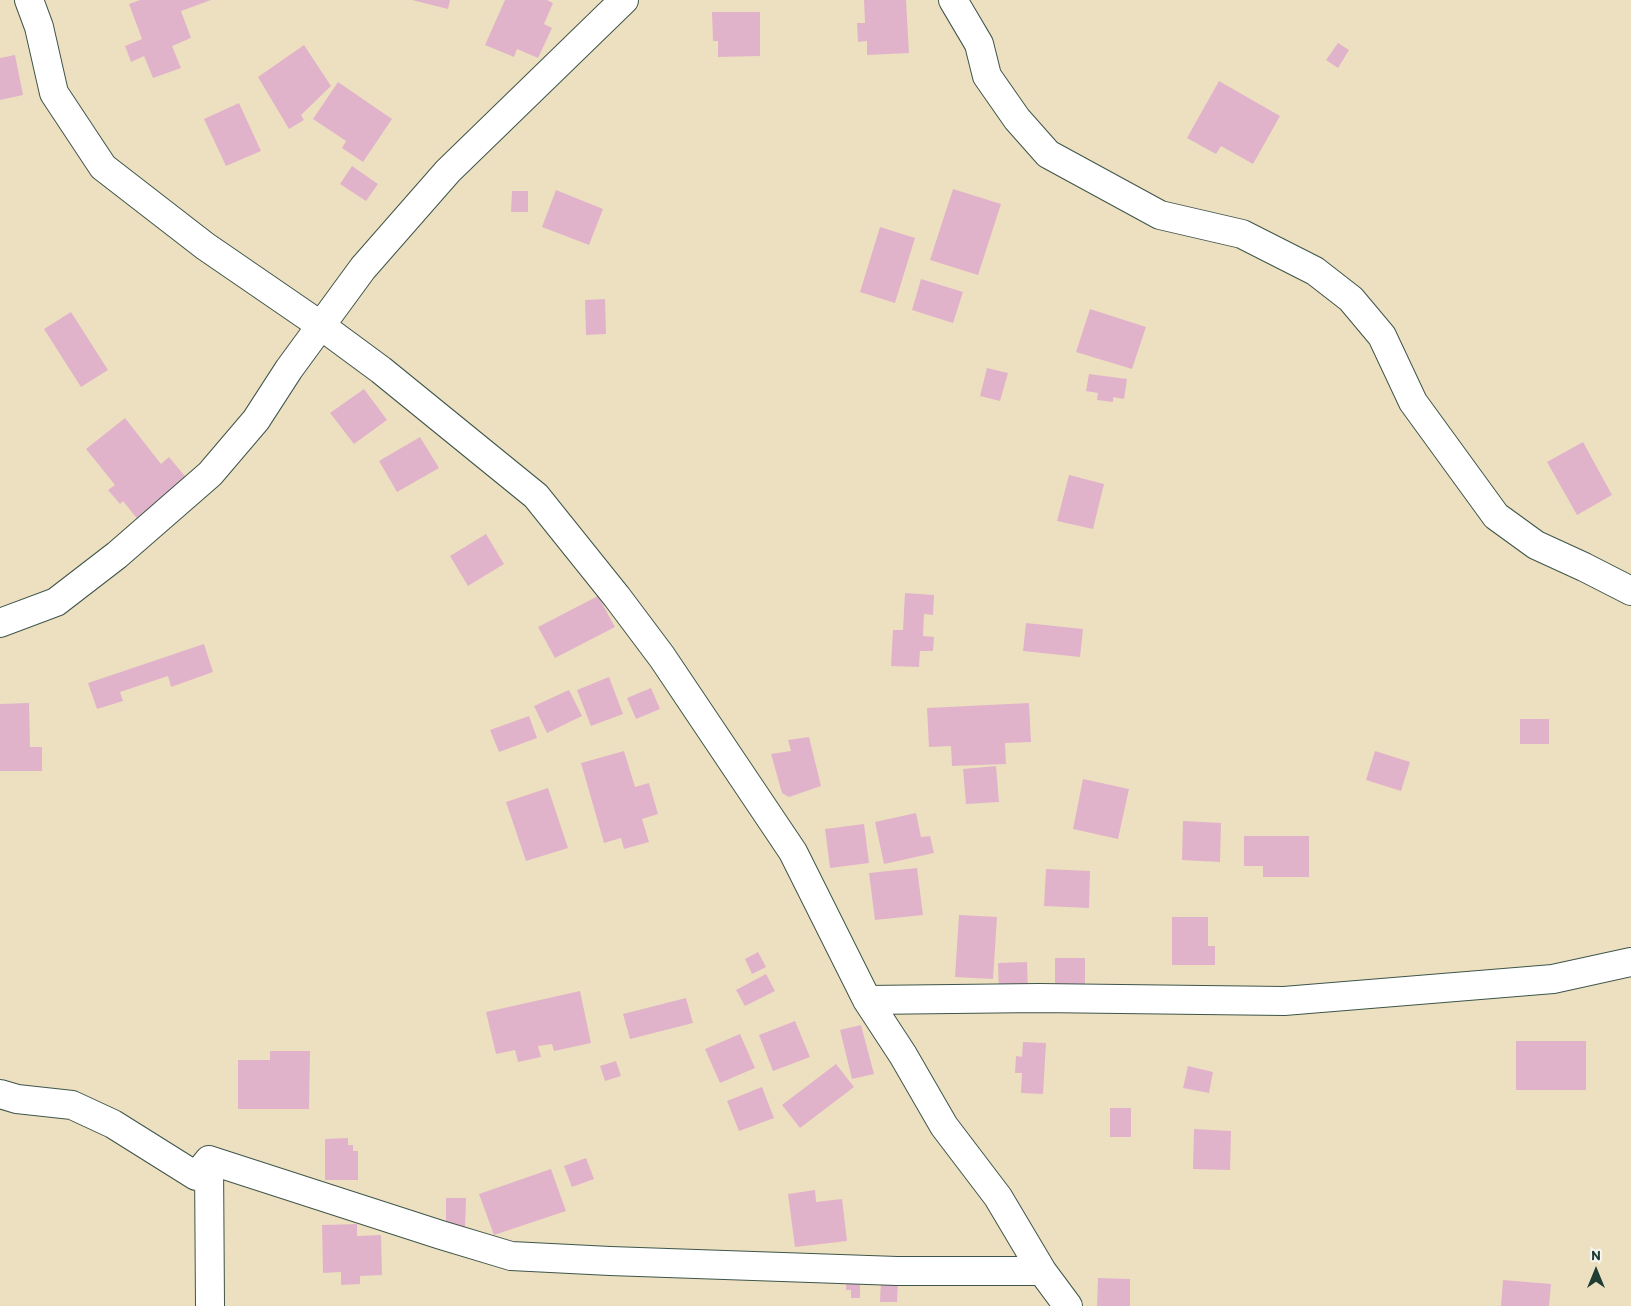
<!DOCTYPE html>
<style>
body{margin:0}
#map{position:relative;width:1631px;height:1306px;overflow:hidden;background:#ede0c0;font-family:Itim,sans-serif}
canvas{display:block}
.north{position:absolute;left:1571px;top:1246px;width:50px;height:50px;-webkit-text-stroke:4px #f6f6f2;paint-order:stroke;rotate:0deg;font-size:14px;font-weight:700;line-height:20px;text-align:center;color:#1f3d34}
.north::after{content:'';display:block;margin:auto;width:18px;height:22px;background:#1f3d34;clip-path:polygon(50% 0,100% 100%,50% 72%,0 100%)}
</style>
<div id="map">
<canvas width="1631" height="1306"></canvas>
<div class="north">N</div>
</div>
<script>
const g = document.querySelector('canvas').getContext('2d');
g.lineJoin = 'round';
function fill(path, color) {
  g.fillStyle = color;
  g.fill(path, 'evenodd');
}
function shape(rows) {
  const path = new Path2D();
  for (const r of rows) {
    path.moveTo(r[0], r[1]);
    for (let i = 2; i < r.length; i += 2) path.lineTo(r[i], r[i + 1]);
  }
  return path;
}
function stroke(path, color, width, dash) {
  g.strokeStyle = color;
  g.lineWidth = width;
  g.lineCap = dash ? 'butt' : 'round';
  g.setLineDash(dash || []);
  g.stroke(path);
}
const building = shape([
 [140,0,211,0,181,11,191,38,172,46,181,68,153,78,144,56,131,62,125,46,142,39,129,4],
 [412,0,450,0,448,9],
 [505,0,547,0,553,3,544,24,552,28,538,58,517,49,514,57,485,45],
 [864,0,906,0,909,53,867,55,867,41,858,42,857,23,865,23],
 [712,12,760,12,760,56,718,57,718,41,713,41],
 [1338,43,1349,50,1338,68,1326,60],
 [304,45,331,86,301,115,304,120,289,129,258,77],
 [15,55,23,95,0,100,0,58],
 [1219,81,1280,116,1253,164,1221,146,1216,154,1187,138],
 [338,82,392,119,363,162,342,148,346,141,313,119],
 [239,103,261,151,226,166,204,119],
 [352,166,378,184,366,201,340,184],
 [953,189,1001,204,978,275,930,260],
 [556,190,603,209,589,245,542,227],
 [512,191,528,191,528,212,511,212],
 [880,227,915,238,895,303,860,292],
 [921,279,963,292,953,323,912,310],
 [605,299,606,334,586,335,585,300],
 [1090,309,1146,327,1132,369,1076,352],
 [71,312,108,370,81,387,44,329],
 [987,368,1008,373,1000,401,980,396],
 [1089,374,1127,379,1124,399,1113,397,1113,402,1097,400,1098,393,1086,391],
 [364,389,387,420,354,444,330,413],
 [125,418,161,464,169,457,189,481,139,521,123,501,120,504,108,490,115,485,86,449],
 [420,437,439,468,397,492,379,461],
 [1583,442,1612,495,1577,515,1547,462],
 [1069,475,1104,484,1093,529,1057,521],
 [486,534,504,564,468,586,450,556],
 [905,593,934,595,933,615,924,614,923,636,934,637,933,651,920,651,919,667,891,666,893,630,903,630],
 [598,596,615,627,555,658,538,627],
 [1026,623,1083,629,1080,657,1023,651],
 [204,644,213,672,171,687,168,676,120,692,123,701,97,709,88,683],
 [609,677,623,714,591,726,577,690],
 [651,688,660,709,636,719,627,698],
 [569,690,582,716,547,733,534,706],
 [29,703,30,747,42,747,42,771,0,771,0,704],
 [1029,703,1031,742,1005,743,1006,764,952,766,951,746,929,747,927,708],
 [529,716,537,738,499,752,490,730],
 [1520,719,1549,719,1549,744,1520,744],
 [809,737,821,786,789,797,782,793,771,754,791,751,788,740],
 [624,751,635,787,649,783,658,814,642,819,649,842,624,849,621,838,604,843,581,763],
 [1375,751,1410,762,1401,791,1366,780],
 [996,766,999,802,966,804,963,769],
 [1083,779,1129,789,1118,839,1073,829],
 [548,788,568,848,526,861,506,802],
 [916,813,921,837,930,836,934,853,884,864,875,822],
 [1183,821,1221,823,1220,862,1182,860],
 [864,824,869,863,830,868,825,829],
 [1244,836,1309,836,1309,877,1263,877,1263,866,1244,866],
 [917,868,923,915,875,920,869,873],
 [1046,869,1090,871,1089,908,1044,906],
 [959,915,997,917,993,979,955,977],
 [1172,917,1208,917,1208,946,1215,946,1215,965,1172,965],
 [758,952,766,967,752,974,745,959],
 [1055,958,1085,958,1085,994,1055,994],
 [1027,962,1028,993,999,994,998,963],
 [766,974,775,991,745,1006,736,990],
 [580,991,591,1043,554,1051,552,1044,538,1046,541,1057,518,1062,515,1050,496,1054,486,1012],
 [686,998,693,1023,630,1039,623,1014],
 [795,1021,810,1057,773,1071,759,1035],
 [861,1025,874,1074,852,1079,840,1030],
 [740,1034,755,1068,720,1083,705,1049],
 [1516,1041,1586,1041,1586,1090,1516,1090],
 [1023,1042,1046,1043,1043,1094,1021,1093,1022,1073,1015,1073,1016,1056,1022,1057],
 [270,1051,310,1051,309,1109,238,1109,238,1060,270,1060],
 [616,1061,621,1076,605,1081,600,1066],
 [836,1064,854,1087,800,1128,782,1105],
 [1188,1066,1213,1072,1209,1093,1183,1088],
 [762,1087,774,1118,739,1131,727,1101],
 [1110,1108,1131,1108,1131,1137,1110,1137],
 [1194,1129,1231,1131,1230,1170,1193,1169],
 [348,1138,348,1145,353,1145,353,1151,358,1151,358,1180,325,1180,325,1139],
 [586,1158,594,1179,572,1187,564,1166],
 [551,1169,566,1211,494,1235,479,1194],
 [815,1190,816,1202,842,1199,847,1241,795,1247,788,1194],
 [446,1198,466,1198,465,1228,446,1228],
 [357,1224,357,1236,381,1235,382,1275,360,1276,360,1284,341,1285,341,1272,323,1273,322,1225],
 [846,1276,860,1277,860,1298,851,1298,851,1290,846,1290],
 [881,1278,898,1278,897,1302,880,1302],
 [1098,1278,1130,1279,1130,1306,1097,1306],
 [1503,1280,1551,1284,1549,1306,1501,1306]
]);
const minor = shape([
 [29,0,39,27,54,93,103,167,205,246,320,325,381,370,536,496,617,597,662,657,793,852,867,1000,903,1055,944,1126,998,1197,1042,1271,1068,1306],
 [953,0,979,44,987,76,1017,119,1048,154,1160,215,1242,234,1315,271,1351,299,1382,336,1413,402,1496,516,1536,545,1584,567,1631,591],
 [0,623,56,602,117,555,210,474,256,420,289,369,363,268,448,171,624,0],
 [867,1000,1039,998,1284,1001,1553,979,1631,962],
 [0,1094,17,1099,72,1105,113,1124,196,1176,209,1160,441,1235,511,1256,610,1261,897,1271,1042,1271],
 [209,1160,210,1306]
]);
fill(building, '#e1b3ca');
stroke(minor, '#3e5549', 30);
stroke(minor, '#fff', 28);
</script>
